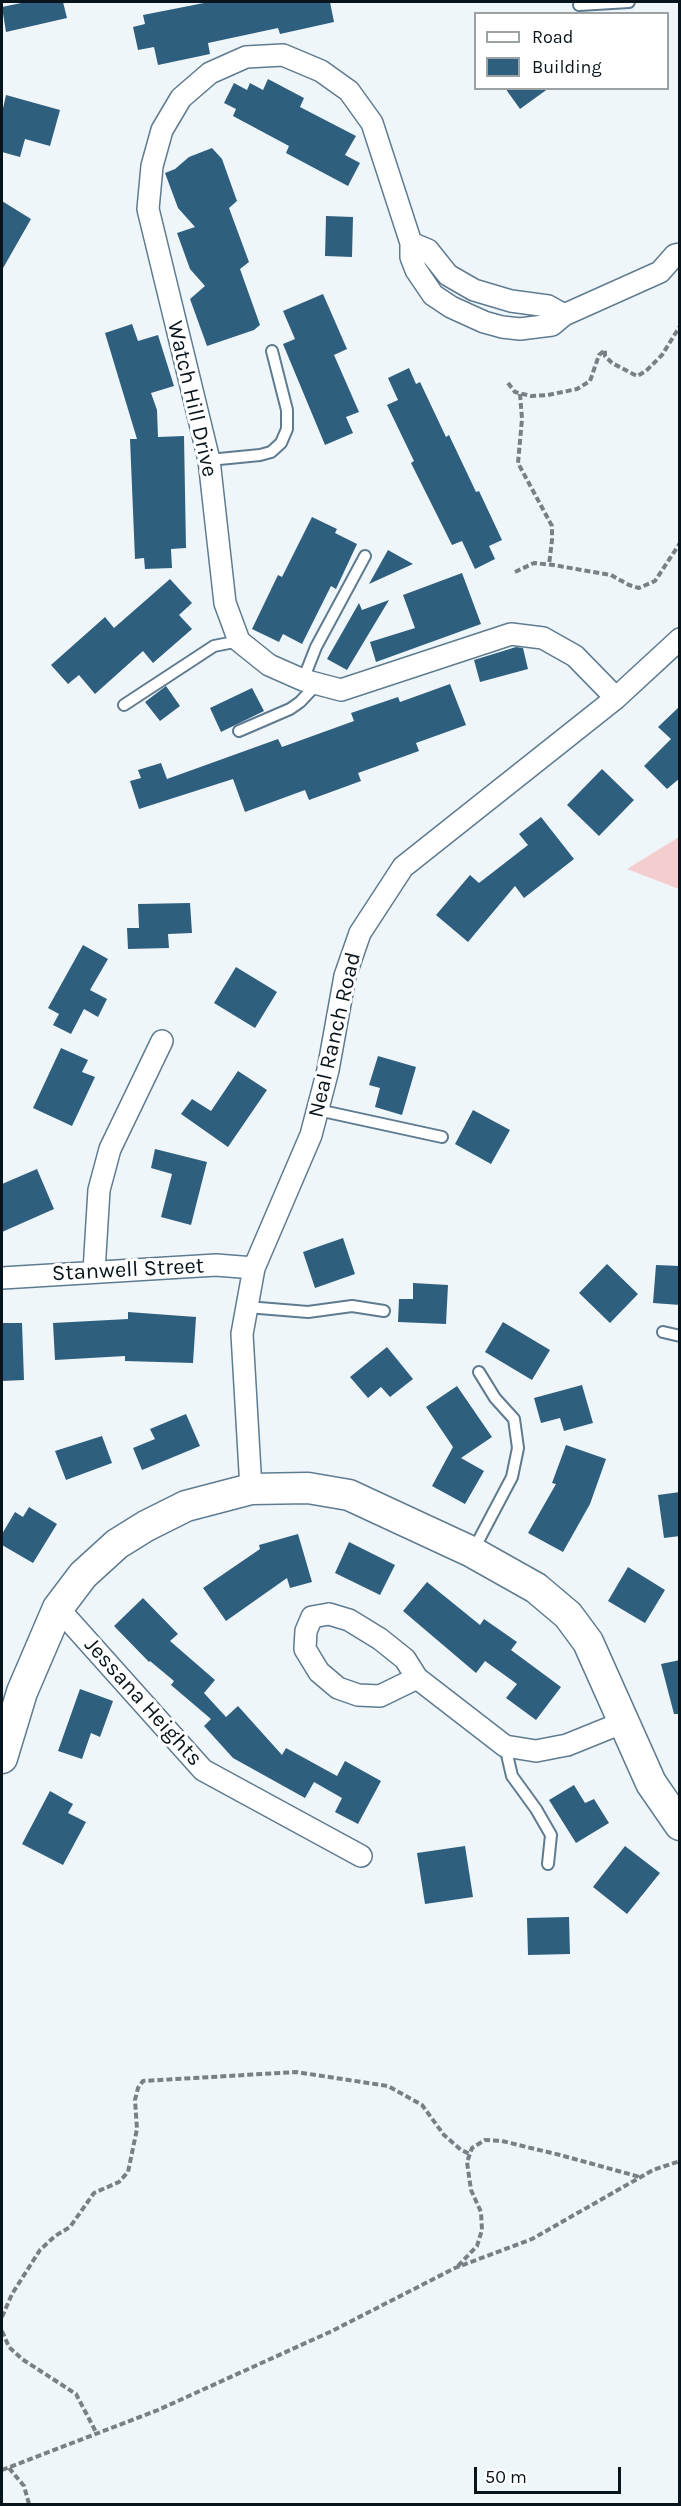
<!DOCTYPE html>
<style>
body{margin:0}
#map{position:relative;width:681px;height:2506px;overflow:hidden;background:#eff6fa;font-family:Karla,sans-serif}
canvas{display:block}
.frame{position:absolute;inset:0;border:3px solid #08141b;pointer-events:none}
.legend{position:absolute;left:474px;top:12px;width:195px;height:78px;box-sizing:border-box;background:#fff;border:2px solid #9ca1a4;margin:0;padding:8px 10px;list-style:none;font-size:18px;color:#08141b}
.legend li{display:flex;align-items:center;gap:12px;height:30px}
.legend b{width:30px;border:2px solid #9ca1a4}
.scale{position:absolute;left:474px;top:2467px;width:147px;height:27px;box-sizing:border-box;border:3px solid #08141b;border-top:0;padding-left:8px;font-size:18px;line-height:21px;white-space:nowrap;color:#08141b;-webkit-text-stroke:4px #fff;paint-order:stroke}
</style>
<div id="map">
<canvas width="681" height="2506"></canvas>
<div class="frame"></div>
<ul class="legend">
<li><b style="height:8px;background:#fff"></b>Road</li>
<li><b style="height:16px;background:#2f5f7e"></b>Building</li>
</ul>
<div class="scale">50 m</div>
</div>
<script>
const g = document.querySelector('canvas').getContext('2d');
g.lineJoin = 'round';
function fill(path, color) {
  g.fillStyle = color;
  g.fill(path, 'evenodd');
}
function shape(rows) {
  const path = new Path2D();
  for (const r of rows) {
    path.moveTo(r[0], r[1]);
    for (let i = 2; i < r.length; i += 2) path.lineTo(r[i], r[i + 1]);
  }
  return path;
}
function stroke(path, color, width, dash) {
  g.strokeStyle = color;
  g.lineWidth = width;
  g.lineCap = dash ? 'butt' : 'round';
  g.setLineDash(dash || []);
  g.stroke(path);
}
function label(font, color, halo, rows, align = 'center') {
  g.font = font + ' Karla,sans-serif';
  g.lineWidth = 6;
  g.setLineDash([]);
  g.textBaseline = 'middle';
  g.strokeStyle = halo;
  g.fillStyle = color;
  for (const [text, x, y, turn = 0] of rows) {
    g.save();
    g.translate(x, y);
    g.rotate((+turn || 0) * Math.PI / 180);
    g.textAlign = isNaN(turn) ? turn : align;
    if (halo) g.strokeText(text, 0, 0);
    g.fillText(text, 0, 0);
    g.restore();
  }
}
const green = shape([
 [679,837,679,889,627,869]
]);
const building = shape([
 [26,2,63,2,67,18,6,32,2,7],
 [209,2,330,2,334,22,280,34,278,28,208,43,210,54,158,65,154,47,138,50,133,27,145,24,143,15],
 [268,79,304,98,300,107,356,136,345,155,360,163,348,186,286,153,289,146,233,116,236,109,224,103,234,83,247,90,250,83,263,90],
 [505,88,549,88,520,109],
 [6,95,60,110,50,146,25,139,20,157,2,152,2,113],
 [212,148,222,159,237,201,229,208,249,262,240,269,260,325,254,330,207,346,190,299,205,286,190,269,177,233,195,227,178,208,165,173,175,169,189,157],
 [2,201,31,219,2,270],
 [326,216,353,217,352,257,325,256],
 [323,294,347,349,334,355,359,412,346,417,353,433,325,445,283,344,295,339,283,311],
 [132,324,138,341,158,335,174,386,151,393,157,410,158,437,184,436,186,548,171,549,172,568,145,569,144,558,135,559,130,439,137,439,105,333],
 [409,368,416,384,420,382,446,437,449,435,476,492,479,491,502,540,489,546,495,559,475,569,462,541,452,545,411,463,414,461,387,405,398,400,388,378],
 [312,517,337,529,335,533,357,544,336,589,331,586,302,644,283,634,279,642,252,629,278,575,282,577],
 [388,550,413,564,369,584],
 [462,573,481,624,376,662,370,642,415,628,403,595],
 [170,579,192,603,179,615,192,629,153,663,143,651,95,694,79,675,68,684,51,665,105,617,114,628],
 [389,600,347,670,327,659,359,603,362,610],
 [516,647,523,648,528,669,480,682,474,660],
 [450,684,466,725,416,743,419,751,358,773,361,781,309,800,305,790,245,812,233,779,139,809,130,781,141,778,138,770,161,763,167,779,278,739,282,747,354,721,351,713,398,697,400,702],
 [166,686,180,706,160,721,145,702],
 [252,688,264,711,221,732,210,708],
 [680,706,680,778,667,789,644,766,671,739,658,727],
 [602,769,634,800,599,836,567,805],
 [541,817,574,859,524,898,515,886,468,942,436,915,470,875,479,883,528,845,519,834],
 [190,903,192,933,168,934,169,948,128,949,127,928,139,928,138,904],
 [83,945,108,959,90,990,107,999,98,1017,84,1009,71,1034,53,1025,59,1014,48,1008],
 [236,967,277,992,255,1028,214,1003],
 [61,1048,88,1060,82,1072,95,1077,72,1126,33,1108],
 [378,1056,416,1067,402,1115,375,1107,380,1088,369,1085],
 [238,1071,267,1090,228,1147,181,1114,192,1099,211,1111],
 [473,1110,510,1130,491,1164,455,1144],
 [155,1149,207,1162,191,1225,161,1217,172,1174,151,1168],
 [37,1169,54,1209,2,1232,2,1184],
 [343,1238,355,1274,315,1288,303,1252],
 [607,1264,638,1294,610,1323,579,1293],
 [656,1265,680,1266,680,1305,653,1303],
 [413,1283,448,1285,446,1324,398,1322,399,1299,413,1299],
 [128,1312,196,1317,193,1363,125,1361,125,1356,55,1360,53,1323,128,1319],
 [503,1322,550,1350,532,1380,485,1352],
 [2,1323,22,1323,24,1380,2,1381],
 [387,1347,413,1379,390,1397,381,1387,368,1398,350,1377],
 [582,1385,593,1423,564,1431,560,1418,541,1423,534,1398],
 [457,1386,492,1437,461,1458,484,1471,465,1504,432,1486,453,1447,426,1407],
 [186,1414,200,1446,142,1470,133,1448,155,1439,150,1429],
 [102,1436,112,1463,66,1480,55,1451],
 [566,1445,606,1459,590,1504,563,1552,528,1533,556,1484,552,1483],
 [680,1492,680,1536,664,1538,658,1495],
 [29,1507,57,1524,33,1563,2,1545,2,1534,15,1512,23,1517],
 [298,1534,312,1582,290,1588,287,1578,226,1621,203,1588,260,1549,259,1545],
 [349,1542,395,1565,380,1595,335,1573],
 [628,1567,665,1590,645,1623,608,1601],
 [427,1582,480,1625,484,1619,517,1642,511,1650,561,1687,536,1720,506,1698,517,1684,485,1661,476,1673,403,1611],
 [143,1598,178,1634,170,1641,215,1680,204,1693,226,1717,238,1706,282,1755,286,1748,337,1776,345,1761,381,1781,358,1824,335,1812,342,1798,314,1782,305,1798,233,1758,204,1726,211,1719,171,1685,174,1681,150,1661,149,1662,114,1626],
 [680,1660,680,1714,674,1714,661,1664],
 [80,1689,113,1701,100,1737,91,1733,82,1759,58,1751],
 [574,1785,585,1803,594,1799,609,1823,576,1843,549,1800],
 [50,1791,73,1804,68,1813,86,1822,63,1865,22,1844],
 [465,1846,473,1897,425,1904,417,1853],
 [625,1846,660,1873,627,1914,593,1887],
 [569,1917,570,1954,528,1955,527,1918]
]);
const path = shape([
 [508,383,515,392,531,396,548,395,577,389,590,381,599,355,605,350,605,356,612,363,637,376,646,371,662,355,680,326],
 [520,394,522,419,518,463,552,526,552,540,549,565],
 [515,572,534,563,553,565,611,575,629,585,639,588,655,581,680,543],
 [458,2266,477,2246,482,2230,481,2212,471,2190,467,2162,472,2148,485,2140,502,2141,560,2155,640,2177],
 [2,2317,12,2294,40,2250,55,2236,70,2227,94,2193,119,2182,128,2172,137,2129,135,2100,138,2088,143,2081,296,2072,388,2086,422,2105,444,2135,461,2150,470,2154],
 [2,2331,9,2347,22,2359,76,2394,97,2434],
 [9,2468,24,2486,29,2504],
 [2,2470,158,2410,332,2331,455,2268,532,2239,653,2170,680,2161]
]);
const lane = shape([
 [579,5,629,2],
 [209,460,260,455,271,452,281,443,287,429,287,410,272,351],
 [303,680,316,647,365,556],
 [124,705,214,646,239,641],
 [239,731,290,709,300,702,317,684],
 [318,1110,442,1137],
 [247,1307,308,1312,352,1306,384,1311],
 [663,1332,680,1336],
 [474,1549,512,1477,518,1448,514,1419,495,1398,479,1372],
 [505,1746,512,1776,536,1809,551,1835,548,1864]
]);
const street = shape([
 [411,243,428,250,448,275,474,290,511,301,548,306,564,315],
 [616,698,575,656,543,638,511,634,341,690,303,680,269,665,239,641,225,603,209,460,148,209,152,166,162,130,181,98,210,73,246,57,283,55,321,71,349,91,372,123,411,243,411,257,416,270,433,295,451,307,484,322,502,327,520,329,552,325,564,315,660,272,675,255,680,254],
 [94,1271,99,1190,110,1149,162,1041],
 [2,1278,216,1265,254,1268],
 [251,1489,242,1334,254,1268,311,1135,328,1070,345,976,360,933,403,867,616,698,680,639],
 [58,1608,203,1770,361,1856],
 [329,1614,349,1620,380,1639,405,1659,417,1678,380,1696,358,1695,338,1688,319,1672,305,1649,306,1631,312,1617,329,1614],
 [417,1678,505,1746,536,1751,567,1745,624,1722]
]);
const secondary = shape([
 [2,1758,22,1692,58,1608,83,1575,117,1544,146,1526,186,1506,251,1489,308,1488,349,1495,472,1552,536,1588,568,1615,588,1642,651,1783,680,1825]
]);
const streetNames = [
 ["Watch Hill Drive",192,399,77],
 ["Neal Ranch Road",335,1035,-77],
 ["Stanwell Street",128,1270,-3],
 ["Jessana Heights",143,1702,48]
];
fill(green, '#f4cdce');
fill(building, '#2f5f7e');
stroke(lane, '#5e7b90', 14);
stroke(street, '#5e7b90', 24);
stroke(secondary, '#5e7b90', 33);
stroke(path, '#768085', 4, [6, 3]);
stroke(lane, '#fff', 10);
stroke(street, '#fff', 21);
stroke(secondary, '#fff', 30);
label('22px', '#08141b', '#fff', streetNames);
</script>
